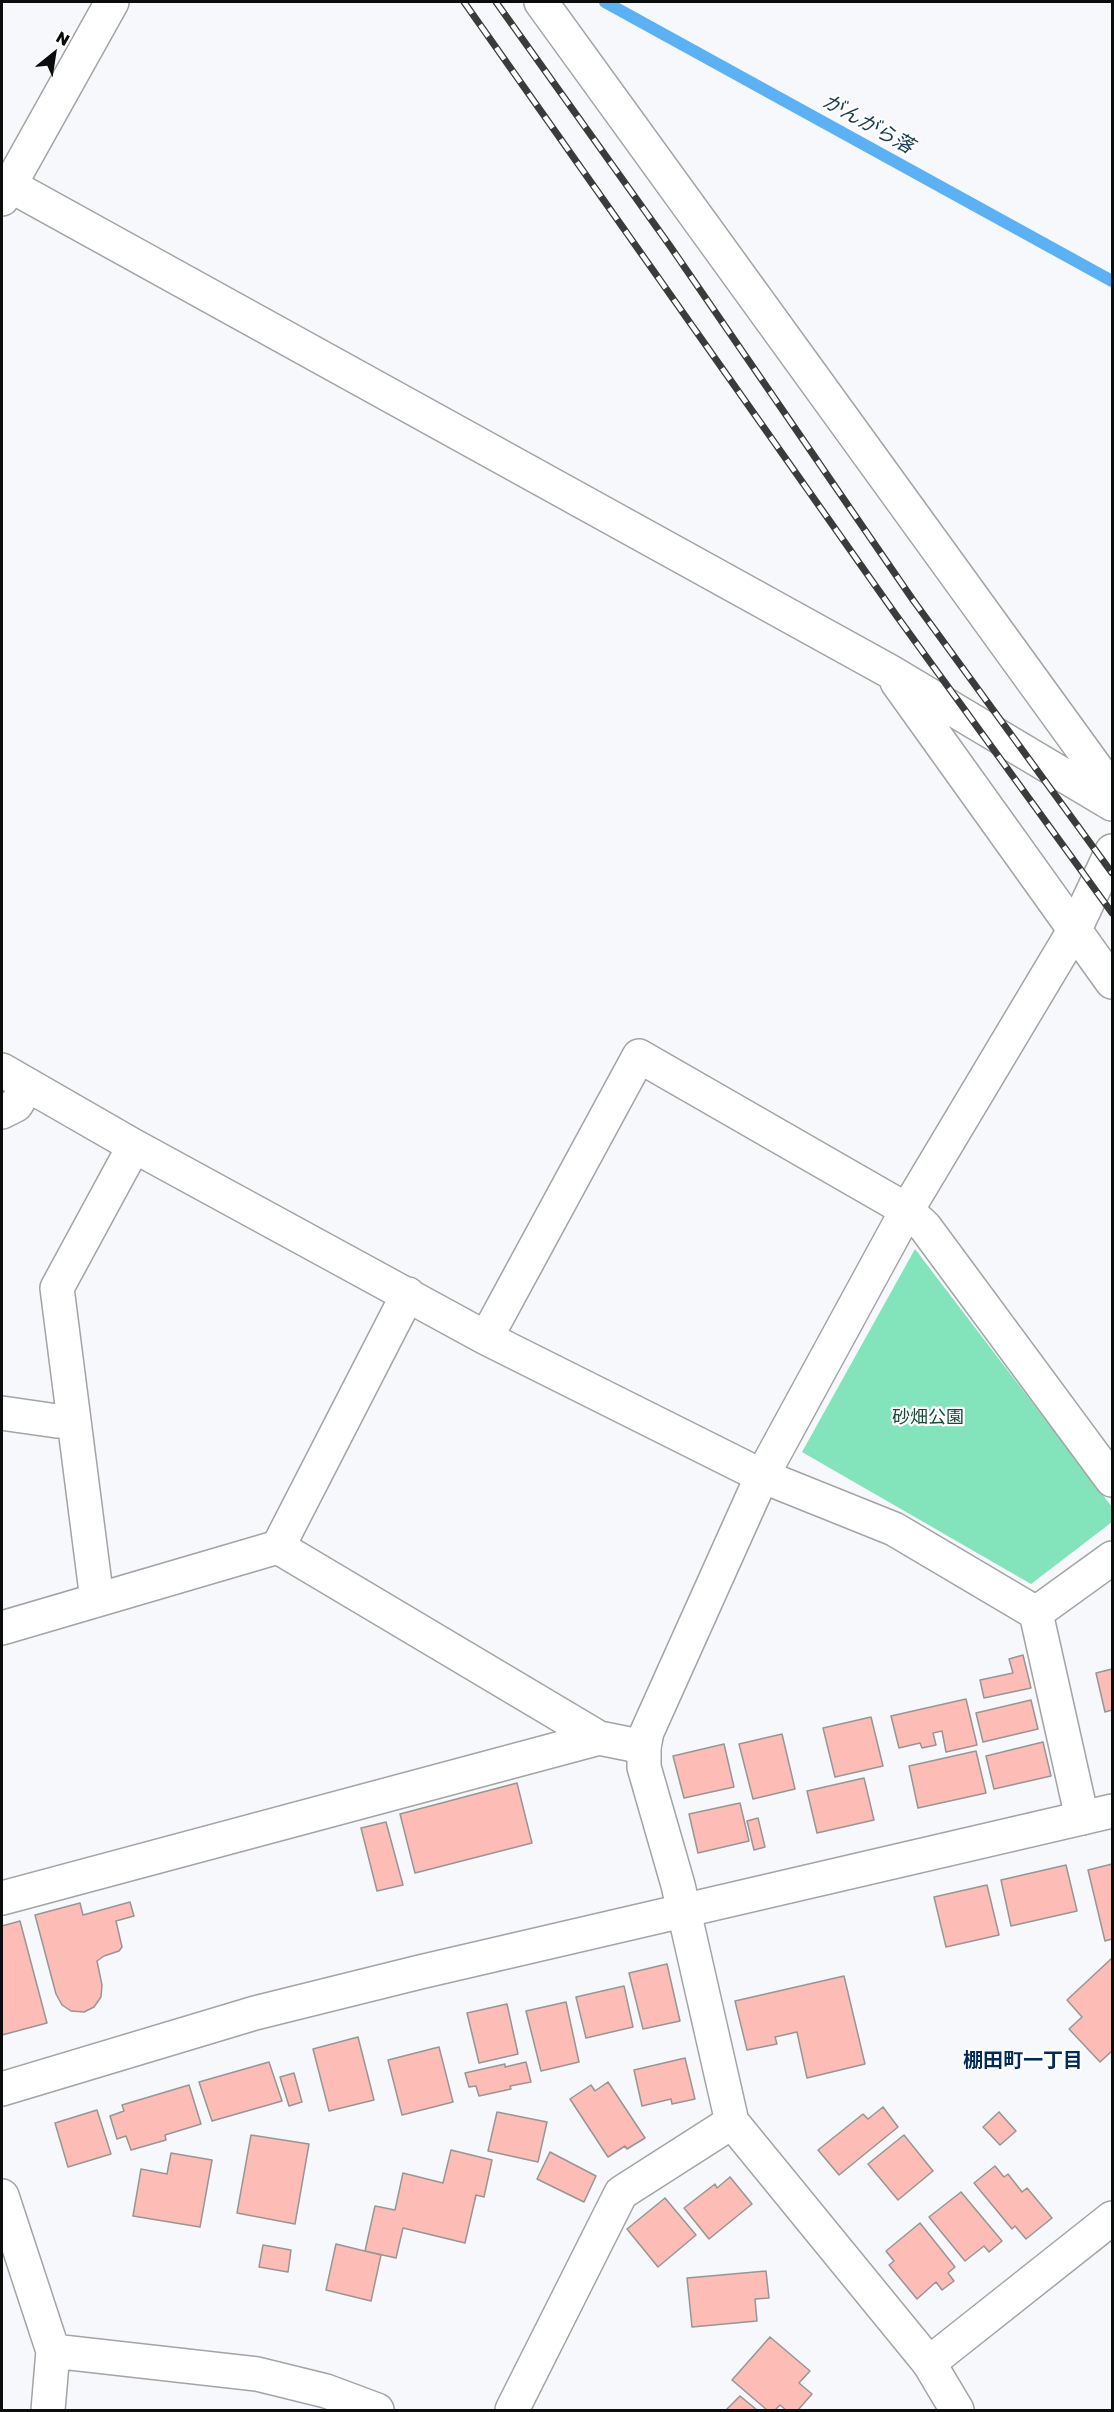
<!DOCTYPE html>
<meta charset="utf-8">
<style>
body{margin:0}
#map{position:relative;width:1114px;height:2412px;overflow:hidden;background:#f6f8fb;font-family:"Golos Text",sans-serif}
canvas{display:block}
.frame{position:absolute;inset:0;border:3px solid #0b0c0c;pointer-events:none}
.north{position:absolute;left:24px;top:24px;width:60px;height:60px;-webkit-text-stroke:4px #fff;paint-order:stroke;rotate:30deg;font-size:16px;font-weight:700;line-height:24px;text-align:center;color:#0b0c0c}
.north::after{content:'';display:block;margin:auto;width:21px;height:27px;background:#0b0c0c;clip-path:polygon(50% 0,100% 100%,50% 72%,0 100%)}
</style>
<div id="map">
<canvas width="1114" height="2412"></canvas>
<div class="frame"></div>
<div class="north">N</div>
</div>
<script>
const g = document.querySelector('canvas').getContext('2d');
g.lineJoin = 'round';
function fill(path, color) {
  g.fillStyle = color;
  g.fill(path, 'evenodd');
}
function shape(rows) {
  const path = new Path2D();
  for (const r of rows) {
    path.moveTo(r[0], r[1]);
    for (let i = 2; i < r.length; i += 2) path.lineTo(r[i], r[i + 1]);
  }
  return path;
}
function stroke(path, color, width, dash) {
  g.strokeStyle = color;
  g.lineWidth = width;
  g.lineCap = dash ? 'butt' : 'round';
  g.setLineDash(dash || []);
  g.stroke(path);
}
function label(font, color, halo, rows, align = 'center') {
  g.font = font + ' "Golos Text","Noto Sans JP",sans-serif';
  g.lineWidth = 4.5;
  g.setLineDash([]);
  g.textBaseline = 'middle';
  g.strokeStyle = halo;
  g.fillStyle = color;
  for (const [text, x, y, turn = 0] of rows) {
    g.save();
    g.translate(x, y);
    g.rotate((+turn || 0) * Math.PI / 180);
    g.textAlign = isNaN(turn) ? turn : align;
    if (halo) g.strokeText(text, 0, 0);
    g.fillText(text, 0, 0);
    g.restore();
  }
}
const green = shape([
 [915,1249,1112,1507,1112,1522,1031,1584,802,1452]
]);
const stream = shape([
 [605,2,1112,281]
]);
const building = shape([
 [1023,1655,1031,1688,984,1698,980,1680,1013,1673,1009,1659,1023,1655],
 [1112,1669,1112,1710,1105,1712,1096,1673,1112,1669],
 [966,1699,977,1745,946,1752,942,1731,933,1733,936,1745,922,1748,920,1743,899,1748,891,1716,966,1699],
 [1031,1700,1038,1729,983,1742,976,1713,1031,1700],
 [871,1717,883,1766,835,1777,823,1728,871,1717],
 [782,1734,795,1789,753,1799,739,1744,782,1734],
 [1043,1742,1051,1776,994,1789,986,1756,1043,1742],
 [724,1744,734,1787,684,1798,673,1756,724,1744],
 [976,1751,986,1793,918,1808,909,1766,976,1751],
 [864,1778,874,1820,817,1833,807,1791,864,1778],
 [517,1783,532,1843,415,1873,400,1814,517,1783],
 [740,1803,749,1841,698,1853,689,1814,740,1803],
 [758,1818,765,1847,754,1850,747,1821,758,1818],
 [386,1822,403,1885,377,1891,361,1828,386,1822],
 [1112,1864,1112,1939,1105,1941,1088,1870,1112,1864],
 [1066,1865,1077,1911,1011,1926,1001,1880,1066,1865],
 [987,1885,999,1935,946,1947,934,1897,987,1885],
 [130,1902,134,1916,116,1921,122,1947,119,1951,104,1956,97,1961,102,1985,101,1997,94,2007,84,2012,71,2011,62,2005,56,1994,35,1915,80,1903,83,1915,130,1902],
 [20,1921,47,2023,2,2035,2,1926,20,1921],
 [1112,1958,1112,2051,1100,2062,1069,2029,1082,2017,1067,2000,1112,1958],
 [667,1964,680,2021,643,2029,629,1973,667,1964],
 [844,1976,865,2064,807,2078,797,2032,775,2037,777,2044,747,2050,735,2001,844,1976],
 [624,1986,633,2027,586,2038,576,1997,624,1986],
 [566,2002,579,2062,541,2071,526,2011,566,2002],
 [507,2004,518,2054,479,2063,467,2013,507,2004],
 [358,2037,374,2100,329,2111,313,2049,358,2037],
 [439,2047,453,2102,402,2115,388,2060,439,2047],
 [685,2058,695,2099,672,2104,671,2099,642,2106,634,2070,685,2058],
 [269,2062,282,2101,212,2121,199,2082,269,2062],
 [526,2062,531,2082,510,2086,511,2089,479,2096,476,2086,469,2087,465,2073,505,2064,505,2067,526,2062],
 [294,2073,302,2102,289,2106,280,2077,294,2073],
 [608,2082,645,2138,627,2149,625,2146,608,2157,570,2099,591,2085,595,2091,608,2082],
 [189,2085,201,2124,165,2135,166,2140,131,2150,126,2136,117,2139,110,2116,124,2111,122,2105,189,2085],
 [883,2107,898,2127,839,2175,818,2150,863,2114,868,2119,883,2107],
 [97,2110,111,2154,68,2167,55,2123,97,2110],
 [497,2112,547,2122,538,2162,488,2151,497,2112],
 [999,2112,1016,2131,1000,2145,983,2127,999,2112],
 [251,2135,309,2144,295,2224,237,2213,251,2135],
 [904,2135,933,2171,898,2200,868,2164,904,2135],
 [451,2150,492,2160,484,2197,476,2195,465,2243,403,2228,396,2258,365,2251,375,2206,395,2210,403,2173,443,2183,451,2150],
 [550,2152,596,2176,584,2202,537,2179,550,2152],
 [171,2153,212,2160,200,2227,133,2216,141,2169,167,2174,171,2153],
 [995,2166,1004,2177,1008,2174,1022,2192,1027,2188,1052,2218,1026,2239,1015,2226,1012,2229,974,2183,995,2166],
 [730,2177,752,2204,709,2239,684,2208,715,2184,717,2188,730,2177],
 [961,2192,1002,2241,989,2252,984,2246,965,2261,929,2217,961,2192],
 [665,2198,696,2235,658,2267,627,2229,665,2198],
 [920,2223,955,2267,948,2273,954,2281,942,2290,936,2282,917,2299,889,2265,894,2261,886,2251,920,2223],
 [336,2244,381,2255,371,2301,326,2290,336,2244],
 [263,2245,291,2250,288,2272,259,2267,263,2245],
 [766,2271,769,2298,755,2299,757,2321,692,2327,687,2278,766,2271],
 [770,2337,810,2371,799,2383,812,2394,798,2410,786,2410,780,2405,775,2410,767,2410,732,2380,770,2337],
 [740,2396,757,2410,726,2410,740,2396]
]);
const minor = shape([
 [541,2,1112,790],
 [2,181,889,671,1112,804],
 [2,199,112,2],
 [897,682,1112,982],
 [2,1070,134,1146,486,1338,762,1476,894,1529,1036,1613,1082,1818],
 [2,1112,16,1105,28,1085],
 [486,1338,639,1056,907,1210,925,1227,1112,1480],
 [2,1413,57,1421,73,1418],
 [278,1547,408,1294],
 [97,1600,57,1288,134,1146],
 [1036,1613,1112,1558],
 [2,1628,278,1547,599,1738,644,1747],
 [2,1898,599,1738],
 [2,2196,53,2351,48,2410],
 [53,2351,257,2374,326,2391,377,2410],
 [929,2363,1112,2218],
 [512,2410,621,2193,732,2122]
]);
const tertiary = shape([
 [2,2089,255,2013,420,1972,1112,1811],
 [957,2410,929,2363,732,2122,678,1885,644,1767,644,1747,647,1732,762,1476,907,1210,1075,929,1112,851]
]);
const rail = shape([
 [464,2,896,615,1112,913],
 [496,2,670,246,913,600,1112,873]
]);
const parkNames = [
 ["砂畑公園",928,1417]
];
const waterNames = [
 ["がんがら落",868,124,29]
];
const neighbourhoodNames = [
 ["棚田町一丁目",1023,2061]
];
fill(green, '#83e4bb');
stroke(stream, '#5cb1f5', 12);
fill(building, '#febcb6');
stroke(building, '#989595', 1.5);
stroke(minor, '#a2a4a6', 36);
stroke(tertiary, '#a2a4a6', 36);
stroke(minor, '#fff', 33);
stroke(tertiary, '#fff', 33);
stroke(rail, '#3a3c3c', 7);
stroke(rail, '#fff', 4.5, [14]);
label('18px', '#164835', '#fff', parkNames);
label('italic 20px', '#173a56', '#fff', waterNames);
label('bold 20px', '#02295b', '#fff', neighbourhoodNames);
</script>
